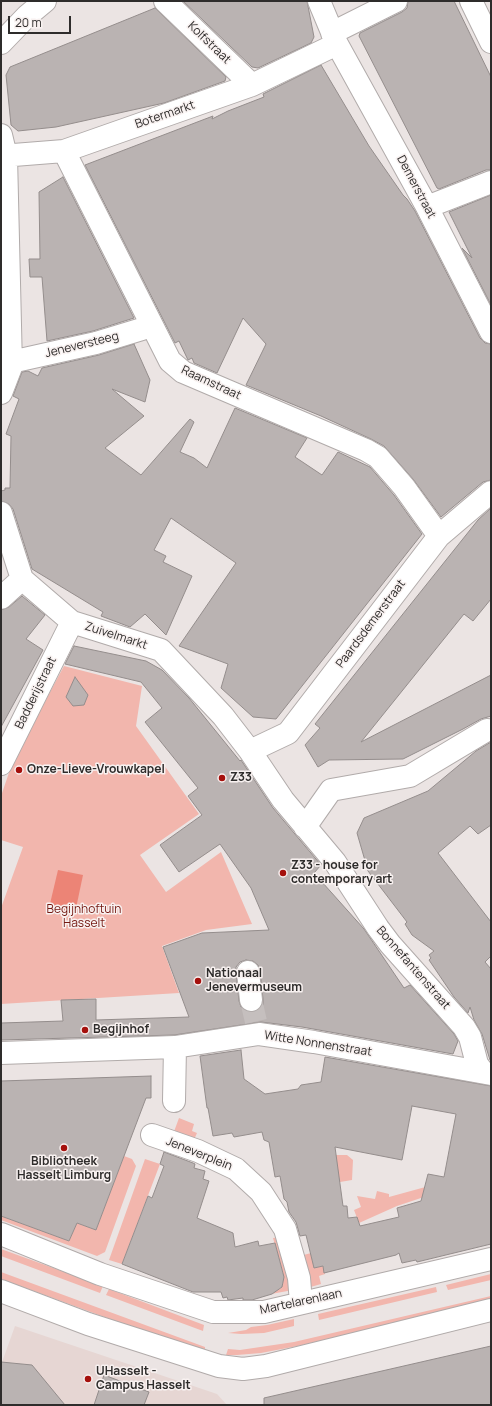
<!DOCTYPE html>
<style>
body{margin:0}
#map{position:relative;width:492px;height:1406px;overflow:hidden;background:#ebe4e3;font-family:Manrope,sans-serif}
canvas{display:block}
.frame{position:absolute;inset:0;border:2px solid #2e2c2b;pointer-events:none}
.scale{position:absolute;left:8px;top:16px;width:63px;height:18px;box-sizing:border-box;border:2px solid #2e2c2b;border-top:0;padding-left:5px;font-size:12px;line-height:14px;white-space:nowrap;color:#2e2c2b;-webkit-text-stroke:3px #f8f1f0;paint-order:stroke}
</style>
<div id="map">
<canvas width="492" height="1406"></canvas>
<div class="frame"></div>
<div class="scale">20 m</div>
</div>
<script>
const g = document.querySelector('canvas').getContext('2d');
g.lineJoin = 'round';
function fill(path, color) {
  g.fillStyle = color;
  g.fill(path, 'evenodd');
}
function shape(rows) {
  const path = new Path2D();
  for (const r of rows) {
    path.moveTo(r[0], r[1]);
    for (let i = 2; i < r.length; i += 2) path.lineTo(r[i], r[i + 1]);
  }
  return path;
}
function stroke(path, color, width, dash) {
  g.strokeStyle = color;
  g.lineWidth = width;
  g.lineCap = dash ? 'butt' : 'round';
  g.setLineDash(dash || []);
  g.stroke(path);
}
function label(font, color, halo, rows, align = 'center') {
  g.font = font + ' Manrope,sans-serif';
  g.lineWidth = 3;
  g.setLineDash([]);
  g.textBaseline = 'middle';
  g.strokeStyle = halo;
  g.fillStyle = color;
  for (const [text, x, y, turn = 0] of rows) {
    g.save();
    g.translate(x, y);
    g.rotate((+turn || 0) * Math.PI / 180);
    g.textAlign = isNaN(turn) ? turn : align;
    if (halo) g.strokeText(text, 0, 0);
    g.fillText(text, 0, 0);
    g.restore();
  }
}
const built = shape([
 [15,1326,217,1394,227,1405,1,1405,1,1365]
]);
const green = shape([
 [64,666,142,686,136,726,199,814,140,855,166,892,221,852,252,924,206,930,162,946,179,993,1,1004,1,908,23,847,1,840,1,796,13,761],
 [179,1118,194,1124,192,1131,197,1133,192,1144,172,1137],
 [330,1155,347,1155,353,1160,352,1180,334,1183],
 [124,1156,132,1159,136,1166,105,1252,97,1256,1,1220,1,1216,69,1241,77,1223,96,1230],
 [145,1159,160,1164,122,1264,109,1260],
 [429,1186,445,1190,397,1206,359,1223,354,1210,361,1207,357,1196,375,1199,377,1191,389,1194,389,1197],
 [281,1237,293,1290,271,1294,270,1290,273,1291,280,1289,283,1284,283,1273,273,1238],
 [1,1249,103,1286,100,1293,1,1256],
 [311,1253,314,1268,323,1266,325,1274,319,1276,321,1284,307,1288,300,1256],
 [1,1272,205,1347,205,1354,1,1279],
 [491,1274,491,1280,448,1290,446,1285],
 [436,1287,437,1292,319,1320,318,1314],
 [109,1289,204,1325,203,1331,106,1295],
 [491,1296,491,1302,308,1344,261,1353,237,1355,226,1355,228,1349,240,1350,294,1342],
 [294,1319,294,1326,264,1333,241,1334,228,1333,246,1330,251,1327,267,1325]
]);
const water = shape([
 [58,870,83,875,75,913,49,908]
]);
const building = shape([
 [183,1,307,1,314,37,311,43,258,68,252,67,183,1],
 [408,1,454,1,491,77,491,170,486,170,439,189,437,188,359,36,360,33,402,12,407,8,408,1],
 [155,8,226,77,225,81,164,103,56,127,18,131,11,125,6,75,10,67,155,8],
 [321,65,369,146,403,195,407,199,415,211,480,338,485,343,491,344,491,480,483,482,441,517,413,479,384,446,371,439,321,416,246,385,266,344,243,318,217,373,194,363,192,358,188,360,179,341,175,343,85,165,213,116,212,119,228,111,264,97,263,94,321,65],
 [63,177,134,318,93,331,47,341,42,277,30,277,29,259,40,259,39,192,63,177],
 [491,195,491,305,462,248,472,258,449,212,491,195],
 [134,344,150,380,145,402,112,389,144,416,105,448,141,475,190,419,194,422,180,452,194,458,207,468,235,408,307,438,295,457,322,475,338,452,370,467,394,495,422,534,276,719,253,717,221,688,228,664,179,646,236,563,171,518,154,550,166,556,163,562,192,576,166,635,145,614,130,627,101,616,103,612,32,569,13,509,9,504,1,501,1,491,5,490,5,488,10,488,11,436,6,434,19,399,13,396,22,372,28,371,38,376,42,368,99,355,134,344],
 [491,508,491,599,473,621,464,614,361,742,491,675,491,716,481,719,463,729,403,759,329,760,318,767,305,745,320,728,315,724,478,520,491,508],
 [22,596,45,615,26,639,43,650,1,727,1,610,9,607,22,596],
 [74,646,146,661,162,670,189,698,240,761,241,760,273,808,321,865,314,873,364,929,404,988,410,985,454,1034,458,1041,453,1054,302,1027,261,1022,174,1035,1,1040,1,1023,63,1021,61,1000,96,999,96,1020,189,1017,163,947,202,933,269,930,251,888,220,844,179,872,160,845,202,815,188,796,198,788,145,722,162,708,141,682,65,664,74,646],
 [246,960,253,961,258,965,260,971,263,999,263,1005,259,1010,253,1012,246,1011,241,1007,239,1001,236,973,236,967,240,962,246,960],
 [75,677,88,695,84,705,73,706,66,697,75,677],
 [491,742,491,825,478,834,470,826,438,853,491,922,491,956,485,962,491,969,491,1060,490,1060,482,1034,474,1020,470,1007,468,1013,454,997,429,960,431,958,429,955,434,951,412,935,405,924,407,922,368,871,357,833,364,818,428,791,476,751,491,742],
 [241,1050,244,1079,265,1094,298,1089,301,1085,321,1082,325,1057,491,1086,491,1244,417,1262,416,1260,402,1263,399,1253,396,1255,324,1273,323,1266,314,1268,306,1235,300,1236,296,1222,289,1212,287,1202,284,1199,280,1176,275,1177,269,1142,264,1140,262,1132,234,1137,232,1133,213,1136,208,1108,207,1108,200,1056,241,1050],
 [412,1106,456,1114,444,1177,428,1174,421,1201,397,1208,399,1217,360,1226,357,1217,348,1218,347,1206,343,1206,335,1147,402,1160,412,1106],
 [151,1076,151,1098,146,1098,96,1230,77,1223,69,1241,1,1216,1,1081,151,1076],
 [164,1152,193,1163,195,1164,194,1168,205,1171,203,1179,209,1181,197,1218,233,1233,235,1247,258,1241,259,1246,275,1243,284,1277,282,1287,272,1294,252,1300,243,1300,243,1298,228,1300,227,1297,223,1298,221,1292,193,1292,122,1264,148,1196,152,1198,164,1166,160,1164,164,1152],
 [491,1346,491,1405,264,1405,264,1398,491,1346],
 [1,1362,32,1365,65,1405,1,1405,1,1362],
 [104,1375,149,1392,144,1405,94,1405,104,1375]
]);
const minorTunnel = shape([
 [251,1000,257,1026]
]);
const minor = shape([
 [165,1,252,85],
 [319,1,337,44,427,207,491,332],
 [471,1,491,42],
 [332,33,396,1],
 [1,43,27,16,45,1],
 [1,135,6,156,11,367,1,393],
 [64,151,170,361,183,372,366,450,378,457,404,487,439,536],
 [1,156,64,151,252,85,337,44],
 [427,207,491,182],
 [11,362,96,343,142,329,151,324],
 [1,513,22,579,72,622,161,650,223,716,250,751,283,800,335,862,378,928,390,944,464,1027,470,1037,477,1064,483,1072],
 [1,598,22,579],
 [250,751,288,733,439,536,491,492],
 [1,764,72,622],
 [305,827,331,790,410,776,487,730],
 [248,972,251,1000],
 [1,1053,175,1047,259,1034,314,1042,491,1074],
 [174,1101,175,1047],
 [152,1135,198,1151,236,1169,261,1192,285,1229,299,1278,301,1303],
 [1,1234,100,1274,213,1312,264,1312,491,1259]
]);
const major = shape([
 [1,1291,88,1324,219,1366,243,1369,266,1366,491,1310]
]);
const markers = [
 [19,770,4,"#a5100c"],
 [222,778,4,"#a5100c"],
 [283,873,4,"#a5100c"],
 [198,981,4,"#a5100c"],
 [85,1030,4,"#a5100c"],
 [64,1148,4,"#a5100c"],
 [88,1379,4,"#a5100c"]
];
const streetNames = [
 ["Kolfstraat",209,43,44],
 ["Botermarkt",165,115,-19],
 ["Demerstraat",416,187,62],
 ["Jeneversteeg",82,345,-14],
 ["Raamstraat",211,383,25],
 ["Paardsdemerstraat",371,624,-53],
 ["Zuivelmarkt",116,636,18],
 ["Badderijstraat",36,693,-64],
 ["Bonnefantenstraat",413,968,49],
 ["Witte Nonnenstraat",318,1044,9],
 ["Jeneverplein",199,1154,22],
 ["Martelarenlaan",301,1302,-12]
];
const poiNames = [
 ["Onze-Lieve-Vrouwkapel",27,770],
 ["Z33",230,778],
 ["Z33 - house for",291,866],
 ["contemporary art",291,880],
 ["Nationaal",206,974],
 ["Jenevermuseum",206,988],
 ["Begijnhof",93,1030],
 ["Bibliotheek",64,1162,"center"],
 ["Hasselt Limburg",64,1176,"center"],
 ["UHasselt -",96,1372],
 ["Campus Hasselt",96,1386]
];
const parkNames = [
 ["Begijnhoftuin",84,910],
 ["Hasselt",84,924]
];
fill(built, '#e6d6d3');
fill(green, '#f2b6ad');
fill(water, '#ec8476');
fill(building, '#bab3b2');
stroke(building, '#948d8c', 1);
stroke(minorTunnel, '#c5bfbe', 22, [22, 11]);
stroke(minor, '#b1abaa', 24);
stroke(major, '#b1abaa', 24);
stroke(minor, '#fff', 22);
stroke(major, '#fff', 22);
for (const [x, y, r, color] of markers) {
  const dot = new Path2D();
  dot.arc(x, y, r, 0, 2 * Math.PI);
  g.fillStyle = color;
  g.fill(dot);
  stroke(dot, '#f8f1f0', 1.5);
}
label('12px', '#2e2c2b', '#f8f1f0', streetNames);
label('bold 12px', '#2e2c2b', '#f8f1f0', poiNames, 'left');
label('12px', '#751912', '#f8f1f0', parkNames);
</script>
